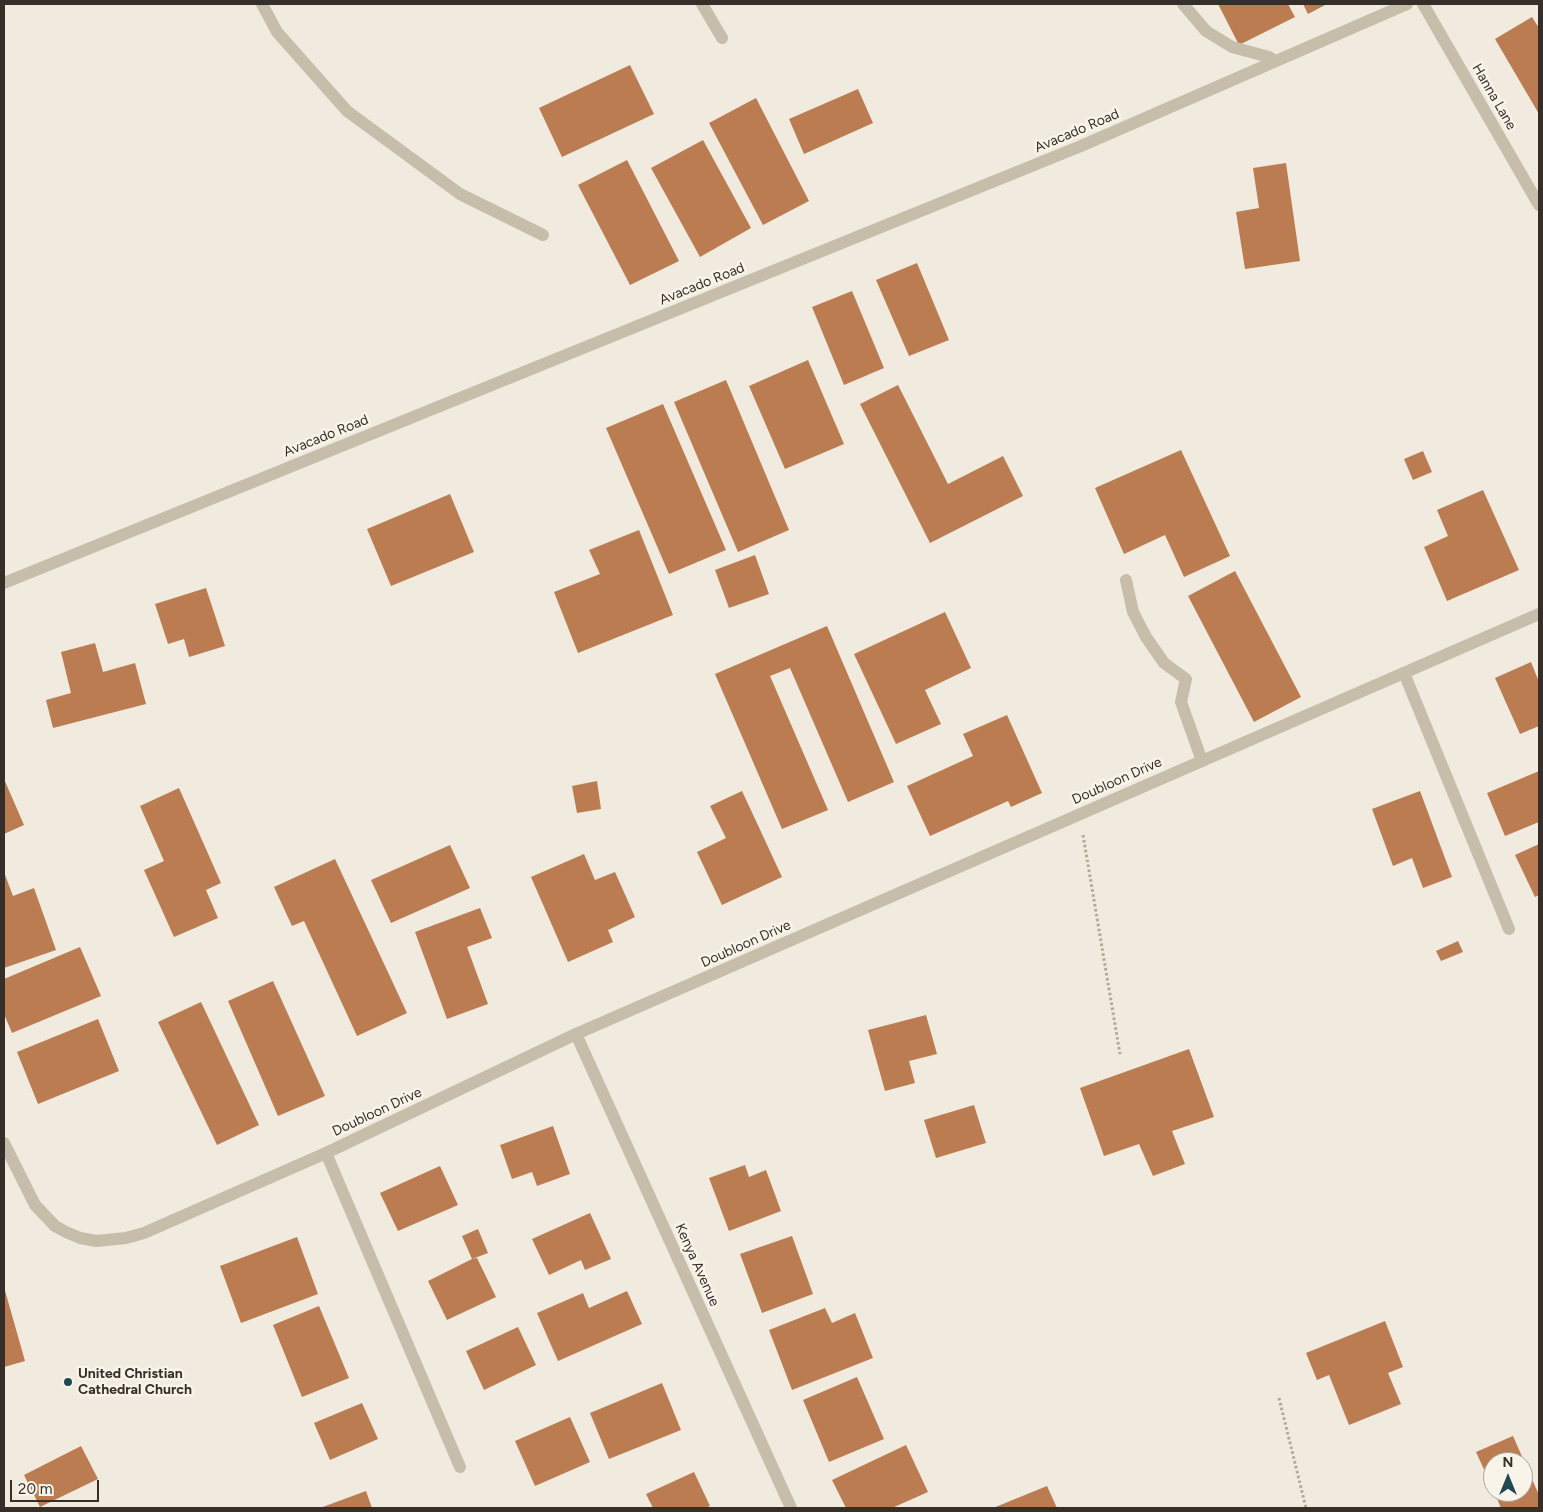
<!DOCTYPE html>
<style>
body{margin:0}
#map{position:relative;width:1543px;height:1512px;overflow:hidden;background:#f0ebde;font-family:Figtree,sans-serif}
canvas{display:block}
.frame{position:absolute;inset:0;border:5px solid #362f29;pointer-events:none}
.north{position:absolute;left:1483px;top:1452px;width:50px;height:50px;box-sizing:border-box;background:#f8f4ea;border:1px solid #aaa59d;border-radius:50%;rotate:0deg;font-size:14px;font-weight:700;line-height:20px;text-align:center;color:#362f29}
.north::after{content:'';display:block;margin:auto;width:18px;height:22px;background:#224854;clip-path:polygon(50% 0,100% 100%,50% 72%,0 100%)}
.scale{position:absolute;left:10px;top:1480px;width:89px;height:22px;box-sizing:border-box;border:2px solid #362f29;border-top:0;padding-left:6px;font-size:15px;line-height:18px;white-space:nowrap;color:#362f29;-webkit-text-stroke:4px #f8f4ea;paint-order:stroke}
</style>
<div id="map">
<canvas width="1543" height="1512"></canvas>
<div class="frame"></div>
<div class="north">N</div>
<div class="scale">20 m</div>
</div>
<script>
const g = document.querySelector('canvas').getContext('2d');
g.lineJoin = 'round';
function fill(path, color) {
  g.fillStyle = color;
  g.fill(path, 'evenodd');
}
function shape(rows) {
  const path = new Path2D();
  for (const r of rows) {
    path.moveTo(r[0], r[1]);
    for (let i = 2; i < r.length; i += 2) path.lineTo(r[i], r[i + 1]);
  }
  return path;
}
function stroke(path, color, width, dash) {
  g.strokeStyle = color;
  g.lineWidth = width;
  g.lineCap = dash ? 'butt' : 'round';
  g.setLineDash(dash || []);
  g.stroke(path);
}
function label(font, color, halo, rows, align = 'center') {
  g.font = font + ' Figtree,sans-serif';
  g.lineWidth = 5;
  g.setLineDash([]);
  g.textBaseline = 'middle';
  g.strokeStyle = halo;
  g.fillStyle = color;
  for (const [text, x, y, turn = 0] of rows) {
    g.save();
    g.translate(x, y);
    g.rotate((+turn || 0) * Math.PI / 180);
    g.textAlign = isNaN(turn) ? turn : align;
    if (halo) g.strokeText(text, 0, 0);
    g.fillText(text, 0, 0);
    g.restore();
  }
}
const building = shape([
 [1218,4,1288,4,1295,17,1239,45],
 [1303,4,1327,4,1308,14],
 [1532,17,1539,28,1539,114,1495,39],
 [630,65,654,114,562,157,539,108],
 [858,89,873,123,804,154,789,119],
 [756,98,809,201,763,225,709,123],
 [703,140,751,228,700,257,651,168],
 [627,160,679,261,630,285,578,185],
 [1286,163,1300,261,1245,269,1236,212,1259,208,1253,168],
 [917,263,949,340,909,356,876,280],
 [852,291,884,368,844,385,812,307],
 [808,360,844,444,785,469,749,386],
 [726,380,789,530,738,552,674,402],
 [898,385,948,484,1003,456,1023,496,930,543,860,404],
 [663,404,726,550,669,574,606,428],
 [1181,450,1230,556,1184,577,1165,535,1124,554,1095,488],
 [1423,451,1432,472,1413,480,1404,459],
 [1483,490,1519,570,1447,601,1424,547,1448,536,1437,510],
 [450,494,474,552,391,586,367,529],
 [639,530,673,615,578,653,554,592,600,574,589,550],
 [755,555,769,594,729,608,715,570],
 [1235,571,1301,697,1254,722,1188,596],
 [206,588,225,646,189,657,184,639,168,644,155,604],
 [945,612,971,668,925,690,941,724,896,744,854,654],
 [827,626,894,782,848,802,790,668,770,676,828,810,782,829,715,674],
 [95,643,103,672,135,663,146,704,53,728,46,700,71,693,61,652],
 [1531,662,1539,682,1539,726,1520,734,1495,678],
 [1007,715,1042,793,1011,807,1008,801,930,836,907,786,973,756,963,734],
 [1539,771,1539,822,1505,836,1487,793],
 [4,779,24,825,4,834],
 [597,781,601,809,577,813,572,786],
 [179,788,221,883,206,890,218,918,174,937,144,870,164,861,140,806],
 [742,791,782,877,722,905,697,852,726,838,710,806],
 [1420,791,1452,877,1423,888,1412,858,1393,866,1372,809],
 [1539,844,1539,895,1535,897,1515,855],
 [450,845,470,888,391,923,371,880],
 [584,854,595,880,615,872,635,917,608,930,613,942,568,962,531,877],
 [335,859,407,1013,357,1036,304,921,292,926,274,887],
 [4,872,13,896,34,888,56,950,4,968],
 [480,908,492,938,467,947,488,1004,447,1019,415,932],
 [1458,941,1463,952,1441,961,1436,951],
 [80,947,101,996,12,1033,4,1014,4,979],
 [273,981,325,1096,278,1116,228,1001],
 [201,1002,259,1125,217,1145,158,1022],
 [926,1015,937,1054,909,1061,915,1083,885,1091,868,1030],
 [98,1019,119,1071,38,1104,17,1052],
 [1189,1049,1214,1117,1172,1131,1185,1164,1153,1176,1139,1144,1104,1156,1080,1088],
 [974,1105,986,1143,936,1158,924,1120],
 [553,1126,570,1174,537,1186,532,1172,512,1179,500,1145],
 [745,1165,749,1177,766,1170,781,1211,729,1231,709,1178],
 [440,1166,458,1205,398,1231,380,1193],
 [590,1213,611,1259,585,1270,581,1260,549,1275,532,1239],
 [478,1229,488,1253,472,1259,477,1258,496,1297,447,1320,428,1281,472,1259,462,1236],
 [792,1236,813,1294,762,1313,740,1254],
 [297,1237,318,1294,241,1323,220,1266],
 [4,1287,25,1361,4,1367],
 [627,1291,642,1324,558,1361,537,1313,583,1293,589,1308],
 [319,1306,349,1378,302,1397,273,1325],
 [825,1308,832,1323,855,1313,873,1358,792,1390,769,1330],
 [1385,1321,1403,1367,1388,1373,1401,1404,1349,1425,1329,1375,1317,1380,1306,1353],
 [518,1327,536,1365,484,1390,466,1351],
 [857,1377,884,1439,829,1462,803,1400],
 [662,1383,681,1430,609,1459,590,1413],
 [362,1403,378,1439,330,1460,314,1423],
 [570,1417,590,1462,535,1486,515,1441],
 [1513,1436,1539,1495,1539,1508,1501,1508,1494,1492,1523,1492,1523,1462,1493,1462,1493,1489,1476,1452],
 [906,1445,928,1492,892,1508,846,1508,832,1480],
 [81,1446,98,1479,40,1507,24,1475],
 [694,1472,710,1506,705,1508,653,1508,646,1494],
 [1047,1486,1057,1508,993,1508],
 [366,1491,372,1508,320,1508]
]);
const path = shape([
 [1083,835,1120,1054],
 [1279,1398,1306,1508]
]);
const service = shape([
 [262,4,277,32,347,111,460,194,543,235],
 [1183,4,1206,31,1232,47,1269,57,1275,61],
 [1126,580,1133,612,1146,637,1164,663,1186,679,1181,702,1202,761],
 [1404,673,1509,929],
 [326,1153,460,1467]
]);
const minor = shape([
 [702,4,722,38],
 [1423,4,1539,205],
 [4,583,1081,146,1407,4],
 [576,1034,791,1508],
 [4,1143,35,1205,55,1226,66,1232,80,1238,96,1241,126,1238,144,1233,326,1153,576,1034,1539,614]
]);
const markers = [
 [68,1382,5,"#224854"]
];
const streetNames = [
 ["Hanna Lane",1494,97,60],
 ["Avacado Road",1077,131,-23],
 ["Avacado Road",702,284,-22],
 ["Avacado Road",326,436,-22],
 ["Doubloon Drive",1117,781,-24],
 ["Doubloon Drive",746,944,-24],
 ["Doubloon Drive",377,1112,-25],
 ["Kenya Avenue",697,1265,66]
];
const poiNames = [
 ["United Christian",78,1374],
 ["Cathedral Church",78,1390]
];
fill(building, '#bb7c51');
stroke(path, '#b3a795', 3, [2.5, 2.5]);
stroke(service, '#c7bdab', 12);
stroke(minor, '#c7bdab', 12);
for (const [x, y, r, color] of markers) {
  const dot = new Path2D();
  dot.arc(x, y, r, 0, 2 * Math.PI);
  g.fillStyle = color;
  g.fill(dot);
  stroke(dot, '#f8f4ea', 2);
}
label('14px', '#362f29', '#f8f4ea', streetNames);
label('bold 14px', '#362f29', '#f8f4ea', poiNames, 'left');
</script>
